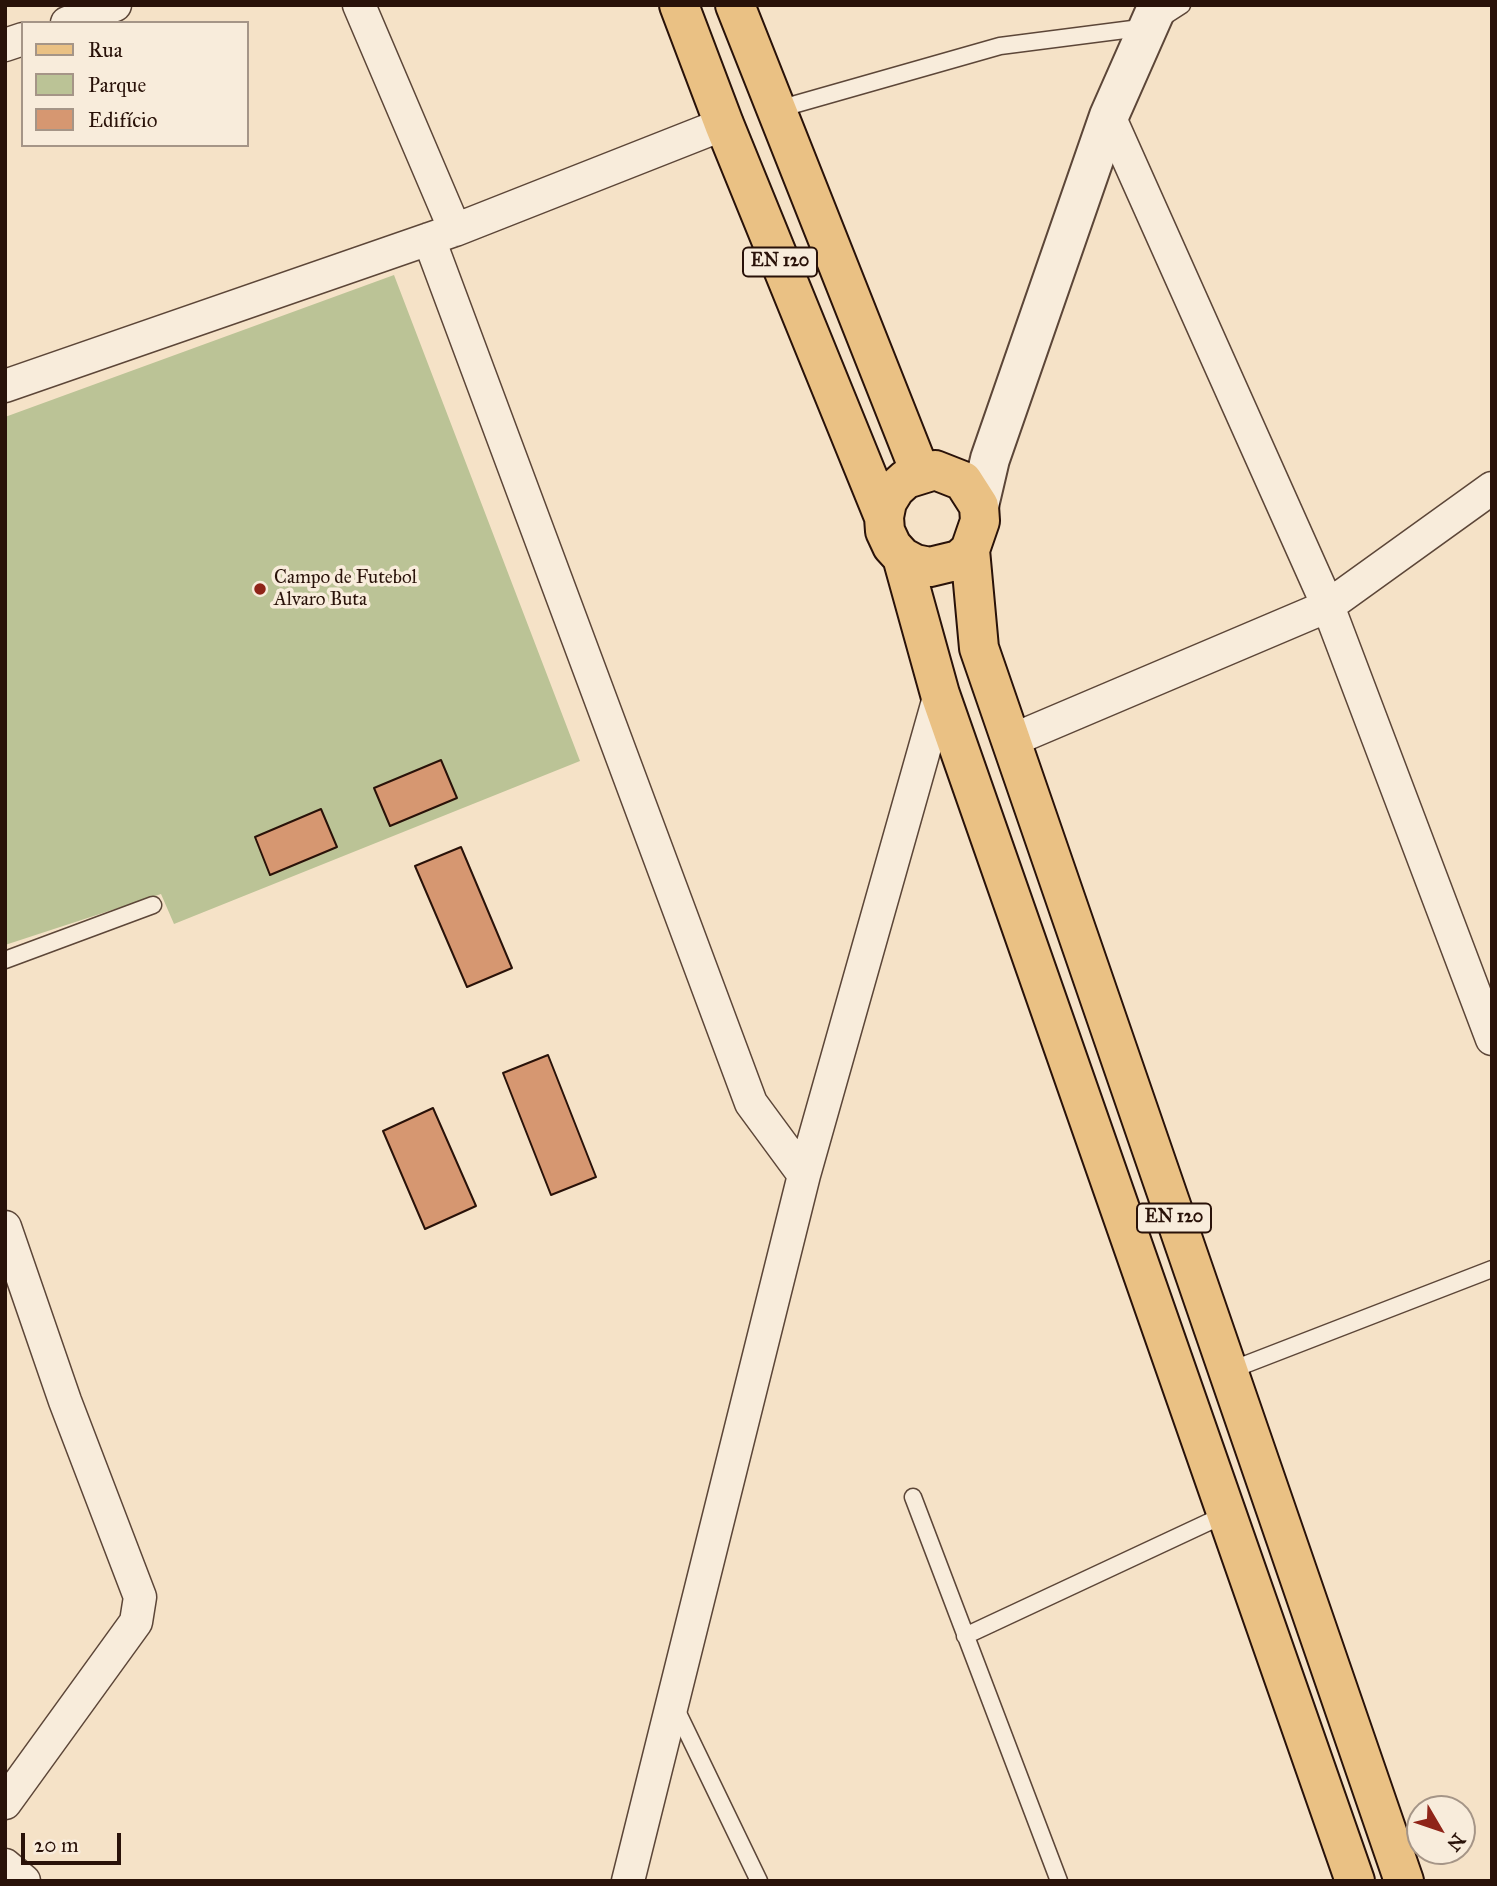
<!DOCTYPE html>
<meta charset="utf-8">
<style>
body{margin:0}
#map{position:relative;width:1497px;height:1886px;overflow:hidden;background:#f5e2c7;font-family:"IM FELL Great Primer",serif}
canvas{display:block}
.frame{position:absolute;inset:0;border:7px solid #291209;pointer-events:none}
.legend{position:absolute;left:21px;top:21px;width:228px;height:126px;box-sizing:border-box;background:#f8ecdb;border:2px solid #a59587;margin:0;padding:9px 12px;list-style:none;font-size:21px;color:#291209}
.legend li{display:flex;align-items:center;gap:14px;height:35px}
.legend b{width:35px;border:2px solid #a59587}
.north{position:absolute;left:1406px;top:1795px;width:70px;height:70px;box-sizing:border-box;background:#f8ecdb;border:2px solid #a59587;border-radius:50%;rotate:129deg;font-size:19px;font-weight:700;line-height:28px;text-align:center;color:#291209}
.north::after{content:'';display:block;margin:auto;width:24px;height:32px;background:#8f2418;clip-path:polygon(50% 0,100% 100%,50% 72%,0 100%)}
.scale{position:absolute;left:21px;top:1833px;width:100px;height:32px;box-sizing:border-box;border:4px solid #291209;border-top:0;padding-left:9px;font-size:21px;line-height:24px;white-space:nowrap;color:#291209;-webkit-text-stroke:5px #f8ecdb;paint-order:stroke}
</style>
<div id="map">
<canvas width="1497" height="1886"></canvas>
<div class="frame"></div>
<ul class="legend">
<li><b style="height:9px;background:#eac184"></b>Rua</li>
<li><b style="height:19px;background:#bbc396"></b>Parque</li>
<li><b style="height:19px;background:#d69771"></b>Edifício</li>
</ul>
<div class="north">N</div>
<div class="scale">20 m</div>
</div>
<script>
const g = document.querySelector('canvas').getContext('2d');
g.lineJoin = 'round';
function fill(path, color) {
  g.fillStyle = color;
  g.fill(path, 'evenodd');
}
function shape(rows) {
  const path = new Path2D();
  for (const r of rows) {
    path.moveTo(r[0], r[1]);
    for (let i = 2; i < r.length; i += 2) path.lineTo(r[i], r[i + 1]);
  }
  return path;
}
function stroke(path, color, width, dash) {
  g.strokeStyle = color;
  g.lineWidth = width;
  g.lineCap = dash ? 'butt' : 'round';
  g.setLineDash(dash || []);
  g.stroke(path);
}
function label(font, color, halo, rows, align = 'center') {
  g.font = font + ' "IM FELL Great Primer",serif';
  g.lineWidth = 7;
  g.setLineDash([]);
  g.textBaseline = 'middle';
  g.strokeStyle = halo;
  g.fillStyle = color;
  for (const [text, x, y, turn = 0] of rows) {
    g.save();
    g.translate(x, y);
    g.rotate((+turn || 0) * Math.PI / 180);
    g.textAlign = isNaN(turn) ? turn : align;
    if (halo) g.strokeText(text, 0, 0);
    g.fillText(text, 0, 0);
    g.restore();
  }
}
const green = shape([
 [394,275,580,761,174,924,161,894,5,945,5,417]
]);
const building = shape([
 [441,760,457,798,390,826,374,788,441,760],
 [321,809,337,847,270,875,255,837,321,809],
 [461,847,512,968,467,987,415,866,461,847],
 [548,1055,596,1177,551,1195,503,1073,548,1055],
 [433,1108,476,1206,425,1229,383,1131,433,1108]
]);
const service = shape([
 [775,110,1000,46,1148,27,1182,5],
 [5,960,153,905],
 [1226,1372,1492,1269],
 [913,1497,1059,1881],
 [965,1636,1226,1514],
 [675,1707,759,1881]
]);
const minor = shape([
 [359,5,455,230],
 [67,23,115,5],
 [5,45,23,39],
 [1109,116,1328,606,1492,1039],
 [429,239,751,1103,804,1175],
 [5,386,455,230,724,124],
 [1010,741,1328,606,1492,488],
 [5,1227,65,1401,140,1597,136,1622,5,1803],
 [5,1865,24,1881],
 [628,1881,804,1175,940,694]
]);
const tertiary = shape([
 [979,506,990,459,1109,116,1158,5]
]);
const primary = shape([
 [679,5,724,124,884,517],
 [735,5,920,472],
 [970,550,979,648,1404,1881],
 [902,557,915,564,930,567,959,560,970,550,980,521,979,506,963,481,935,470,906,479,895,489,887,502,884,517,885,531,892,546,902,557,940,694,1355,1881]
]);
const markers = [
 [260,589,7,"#8f2418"]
];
const shields = [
 [780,262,74],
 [1174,1218,74]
];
const shieldNames = [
 ["EN 120",780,262],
 ["EN 120",1174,1218]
];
const poiNames = [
 ["Campo de Futebol",274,578],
 ["Alvaro Buta",274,600]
];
fill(green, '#bbc396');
fill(building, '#d69771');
stroke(building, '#291209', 2);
stroke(service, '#5c4638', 19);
stroke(minor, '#5c4638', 35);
stroke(tertiary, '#5c4638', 42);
stroke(primary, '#291209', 42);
stroke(service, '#f8ecdb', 16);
stroke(minor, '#f8ecdb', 32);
stroke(tertiary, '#f8ecdb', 38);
stroke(primary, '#eac184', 38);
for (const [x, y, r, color] of markers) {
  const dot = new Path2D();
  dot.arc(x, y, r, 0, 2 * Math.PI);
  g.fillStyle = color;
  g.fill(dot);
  stroke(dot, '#f8ecdb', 2.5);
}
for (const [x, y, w] of shields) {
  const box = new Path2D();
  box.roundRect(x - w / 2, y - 14.5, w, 29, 5);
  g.fillStyle = '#f8ecdb';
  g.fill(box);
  stroke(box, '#291209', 2);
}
label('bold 18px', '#291209', null, shieldNames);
label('19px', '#291209', '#f8ecdb', poiNames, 'left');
</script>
